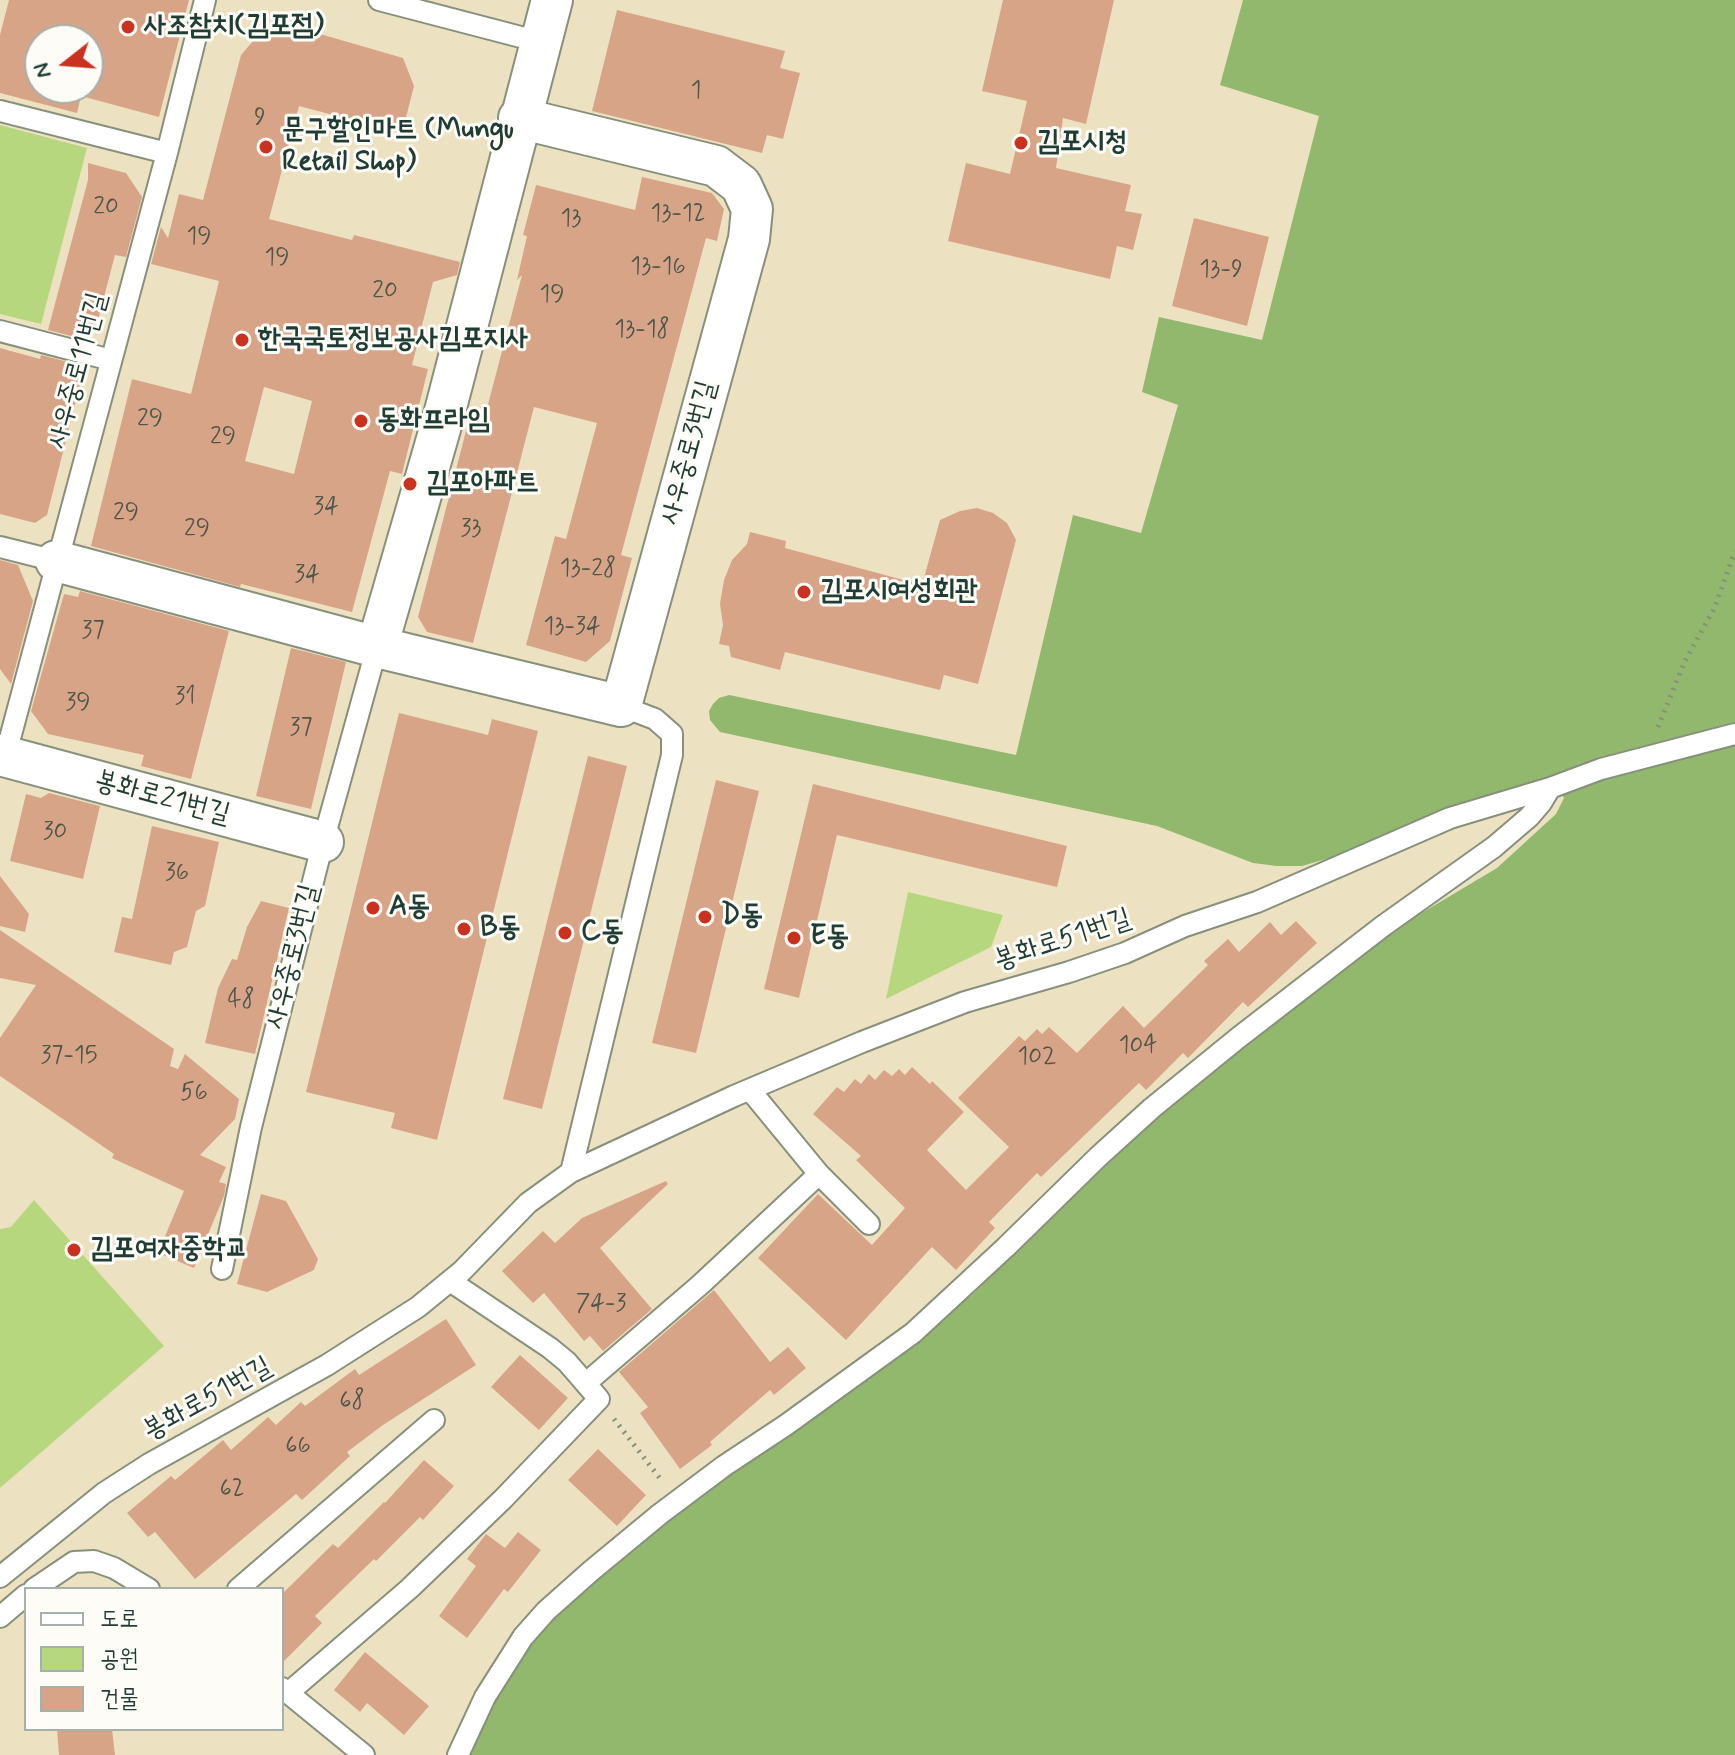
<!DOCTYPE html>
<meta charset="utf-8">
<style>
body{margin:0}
#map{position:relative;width:1735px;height:1755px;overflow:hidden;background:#ece2c2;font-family:Mynerve,"Poor Story",sans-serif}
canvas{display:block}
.legend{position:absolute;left:24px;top:1587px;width:260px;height:144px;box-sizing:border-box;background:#fdfcf7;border:2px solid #a4b0a9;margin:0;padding:10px 14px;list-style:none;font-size:24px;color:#1f3d34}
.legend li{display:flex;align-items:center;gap:16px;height:40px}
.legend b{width:40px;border:2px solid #a4b0a9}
.north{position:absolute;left:24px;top:24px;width:80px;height:80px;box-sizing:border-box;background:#fdfcf7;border:2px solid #a4b0a9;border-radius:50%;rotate:253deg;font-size:22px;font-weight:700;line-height:32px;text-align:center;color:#1f3d34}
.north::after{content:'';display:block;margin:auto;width:28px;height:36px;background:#c8321e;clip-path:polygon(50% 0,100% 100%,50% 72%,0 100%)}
</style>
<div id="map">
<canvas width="1735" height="1755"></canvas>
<ul class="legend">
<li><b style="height:10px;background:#fff"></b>도로</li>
<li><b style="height:22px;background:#b7d77e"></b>공원</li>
<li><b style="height:22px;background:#d8a488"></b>건물</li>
</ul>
<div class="north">N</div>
</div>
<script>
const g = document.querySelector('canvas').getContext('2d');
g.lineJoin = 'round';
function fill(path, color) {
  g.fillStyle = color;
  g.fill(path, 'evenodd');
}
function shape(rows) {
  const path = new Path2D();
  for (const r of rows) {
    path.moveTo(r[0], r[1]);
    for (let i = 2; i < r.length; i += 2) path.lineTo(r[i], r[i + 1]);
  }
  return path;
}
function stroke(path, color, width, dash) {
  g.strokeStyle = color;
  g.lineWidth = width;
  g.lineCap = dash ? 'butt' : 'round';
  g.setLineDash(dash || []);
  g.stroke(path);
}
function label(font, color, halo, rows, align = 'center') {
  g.font = font + ' Mynerve,"Poor Story",sans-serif';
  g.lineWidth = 6;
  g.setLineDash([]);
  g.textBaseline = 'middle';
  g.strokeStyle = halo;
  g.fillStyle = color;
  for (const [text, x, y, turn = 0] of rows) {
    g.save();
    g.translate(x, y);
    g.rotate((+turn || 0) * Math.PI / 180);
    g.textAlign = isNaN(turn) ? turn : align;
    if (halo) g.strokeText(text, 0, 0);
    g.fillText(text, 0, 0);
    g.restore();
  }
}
const green = shape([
 [0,125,87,148,41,324,0,314],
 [908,892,1003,915,991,947,886,999],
 [34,1200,164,1346,0,1488,0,1229,11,1227]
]);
const forest = shape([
 [1243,0,1735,0,1735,1755,469,1755,493,1701,520,1656,560,1612,680,1508,917,1341,974,1293,1147,1126,1260,1032,1393,930,1497,868,1556,814,1564,798,1557,785,1350,852,1302,866,1277,866,1253,863,1157,826,720,732,710,720,709,711,713,704,719,698,729,695,1016,755,1073,515,1141,533,1178,405,1142,392,1159,317,1262,340,1319,116,1220,85]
]);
const building = shape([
 [9,0,189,0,159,117,81,96,77,113,0,93,0,35],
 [40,40,88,40,88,88,40,88],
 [1003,0,1114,0,1086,124,1063,118,1056,168,1131,185,1125,211,1142,214,1133,250,1117,246,1110,279,948,241,966,163,1010,174,1027,101,982,91],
 [617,10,785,51,780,68,800,73,783,139,767,135,762,153,592,111],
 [289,25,403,58,414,86,402,133,299,106,269,219,352,240,354,235,460,262,457,275,433,282,412,365,428,369,402,474,390,471,352,612,241,584,240,587,91,546,132,379,191,394,219,281,151,264,161,227,168,238,179,194,203,200,241,55,259,34],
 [264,387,312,401,294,474,245,461],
 [88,163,126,173,142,197,126,257,115,255,97,324,75,337,48,330,88,180],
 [642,177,712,193,724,209,717,241,706,238,621,555,632,558,610,641,586,662,526,645,555,536,566,539,597,423,534,407,473,643,427,632,418,617,467,427,481,431,522,275,517,280,527,236,523,235,536,185,635,210],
 [1194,218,1269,237,1247,326,1172,306],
 [0,348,40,359,41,355,72,363,81,381,47,515,35,523,0,514],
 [977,508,993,513,1007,523,1016,540,978,684,944,675,940,690,785,652,780,670,731,657,729,646,719,644,723,625,720,604,724,580,732,560,747,544,750,532,786,541,785,548,922,585,940,520,960,511],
 [0,560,18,565,33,601,11,684,0,669],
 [80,591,229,631,191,779,141,766,144,755,48,734,31,711,64,594,78,597],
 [291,648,346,662,311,809,256,796],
 [399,713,488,735,492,719,538,731,437,1140,391,1128,395,1113,306,1092],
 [588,756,627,766,542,1109,503,1099],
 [716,780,759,791,696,1053,652,1043],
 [813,784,1067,846,1057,887,837,835,799,998,764,989],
 [49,793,100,806,83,879,10,861,26,794,41,798],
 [152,826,219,842,205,906,196,911,187,947,174,952,171,965,114,952,122,917,132,919],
 [0,876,29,914,25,932,0,926],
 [261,901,289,908,255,1054,205,1043,218,988,232,959,237,960,247,927],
 [1296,921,1317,943,1248,1007,1243,1002,1188,1058,1183,1053,1146,1090,1139,1083,1041,1177,1037,1173,989,1222,995,1228,956,1270,932,1247,846,1340,758,1258,818,1194,872,1245,905,1208,856,1160,861,1156,813,1114,837,1087,844,1092,855,1079,861,1084,869,1074,875,1080,884,1070,892,1076,899,1069,905,1075,912,1067,930,1084,932,1081,964,1112,927,1150,966,1190,1009,1147,958,1098,1019,1036,1025,1041,1037,1029,1042,1034,1049,1027,1077,1053,1123,1006,1144,1028,1208,965,1204,961,1228,939,1239,952,1270,922,1281,935],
 [0,930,174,1049,170,1066,178,1069,185,1054,239,1099,235,1119,200,1155,226,1167,219,1182,226,1184,224,1196,194,1268,158,1253,184,1191,112,1158,114,1154,0,1076,0,1038,36,985,0,978],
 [666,1181,668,1184,600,1248,652,1309,603,1351,590,1336,584,1341,544,1293,533,1303,502,1271,543,1231,555,1243,582,1218],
 [261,1194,286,1201,318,1259,314,1270,267,1292,237,1284],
 [714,1290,770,1362,788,1347,806,1368,774,1395,770,1390,710,1442,712,1445,680,1469,640,1413,648,1407,619,1372],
 [446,1319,476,1365,383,1425,347,1452,350,1456,302,1500,296,1494,195,1579,155,1532,148,1537,127,1513,171,1476,175,1480,223,1440,231,1450,268,1417,276,1425,301,1402,305,1406,355,1369,359,1375],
 [520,1355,568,1398,539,1430,491,1387],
 [598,1449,646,1495,617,1526,568,1480],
 [424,1460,454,1486,423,1520,420,1517,376,1561,374,1559,315,1616,322,1623,282,1663,282,1594,333,1544,338,1548,384,1502,385,1503],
 [518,1532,541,1550,508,1592,504,1589,467,1638,439,1616,476,1566,467,1559,486,1534,505,1548],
 [365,1652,429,1706,404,1735,367,1703,360,1712,334,1690],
 [57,1729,112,1729,115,1755,59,1755]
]);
const path = shape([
 [1658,727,1685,661,1715,607,1735,551],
 [614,1419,662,1481]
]);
const service = shape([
 [379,0,540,42],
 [0,111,167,153],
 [0,331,111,360],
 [0,547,56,561],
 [5,757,167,153,205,0],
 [750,1090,819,1174,869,1224],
 [571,1172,672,755,672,734,655,719,621,706],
 [222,1269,251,1127,323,842,377,647],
 [586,1383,700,1285,819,1174],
 [0,1577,104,1493,149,1464,327,1365,418,1307,462,1271,528,1203,571,1172,734,1096,862,1042,965,1002,1069,972,1125,953,1185,926,1257,902,1450,818,1550,788,1601,769,1735,734],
 [34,1589,74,1562,94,1561,114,1568,149,1589],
 [238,1589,434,1420],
 [0,1617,26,1595],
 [282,1688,364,1755],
 [288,1693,409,1589,503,1499,599,1399,567,1362,550,1348,450,1281],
 [458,1755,485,1697,523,1637,546,1611,591,1571,660,1514,724,1466,786,1425,913,1333,1006,1247,1098,1157,1152,1108,1238,1038,1383,926,1494,847,1529,817,1541,803,1550,788]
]);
const minor = shape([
 [56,561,377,647,621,706,749,239,752,209,741,185,716,166,519,118],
 [377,647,444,415,552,0],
 [0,755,323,842]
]);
const markers = [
 [128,27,8,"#c8321e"],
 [1021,143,8,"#c8321e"],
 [266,147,8,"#c8321e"],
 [242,340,8,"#c8321e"],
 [361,421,8,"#c8321e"],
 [410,484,8,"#c8321e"],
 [804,592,8,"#c8321e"],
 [373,908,8,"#c8321e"],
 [705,917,8,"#c8321e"],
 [464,929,8,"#c8321e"],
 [565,933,8,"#c8321e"],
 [794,938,8,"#c8321e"],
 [74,1250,8,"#c8321e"]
];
const numberNames = [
 ["1",696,92],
 ["9",260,119],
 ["20",106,208],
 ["13-12",678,215],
 ["13",571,220],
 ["19",199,238],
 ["19",277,259],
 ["13-16",658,268],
 ["13-9",1221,271],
 ["20",385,292],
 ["19",552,296],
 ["13-18",642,331],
 ["29",150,420],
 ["29",223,438],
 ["34",326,508],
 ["29",126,514],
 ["29",197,530],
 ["33",471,530],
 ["13-28",588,570],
 ["34",307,576],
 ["13-34",572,628],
 ["37",93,632],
 ["31",185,698],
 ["39",78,704],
 ["37",301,729],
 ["30",55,833],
 ["36",177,874],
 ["48",241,1001],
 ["104",1138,1047],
 ["37-15",69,1057],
 ["102",1037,1058],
 ["56",194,1094],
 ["74-3",601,1305],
 ["68",352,1402],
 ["66",298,1447],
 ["62",232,1490]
];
const poiNames = [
 ["사조참치(김포점)",144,27],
 ["문구할인마트 (Mungu",282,131],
 ["Retail Shop)",282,163],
 ["김포시청",1037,143],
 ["한국국토정보공사김포지사",258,340],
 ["동화프라임",377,421],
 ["김포아파트",426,484],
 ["김포시여성회관",820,592],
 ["A동",389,908],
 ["D동",721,917],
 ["B동",480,929],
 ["C동",581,933],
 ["E동",810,938],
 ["김포여자중학교",90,1250]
];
const streetNames = [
 ["사우중로11번길",79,371,-75],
 ["사우중로3번길",690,453,-75],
 ["봉화로21번길",162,799,15],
 ["봉화로51번길",1063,941,-18],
 ["사우중로3번길",294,957,-76],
 ["봉화로51번길",208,1400,-29]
];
fill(green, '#b7d77e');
fill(forest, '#91b86d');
fill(building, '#d8a488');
stroke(service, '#86907b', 24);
stroke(minor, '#86907b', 44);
stroke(path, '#86907b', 5, [2, 6]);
stroke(service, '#fff', 20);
stroke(minor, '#fff', 40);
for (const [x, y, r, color] of markers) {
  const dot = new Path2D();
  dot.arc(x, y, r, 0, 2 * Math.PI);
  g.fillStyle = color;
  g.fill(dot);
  stroke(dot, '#fdfcf7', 3);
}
label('24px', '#4d5749', null, numberNames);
label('bold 28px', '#1f3d34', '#fdfcf7', poiNames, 'left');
label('28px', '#1f3d34', '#fdfcf7', streetNames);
</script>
